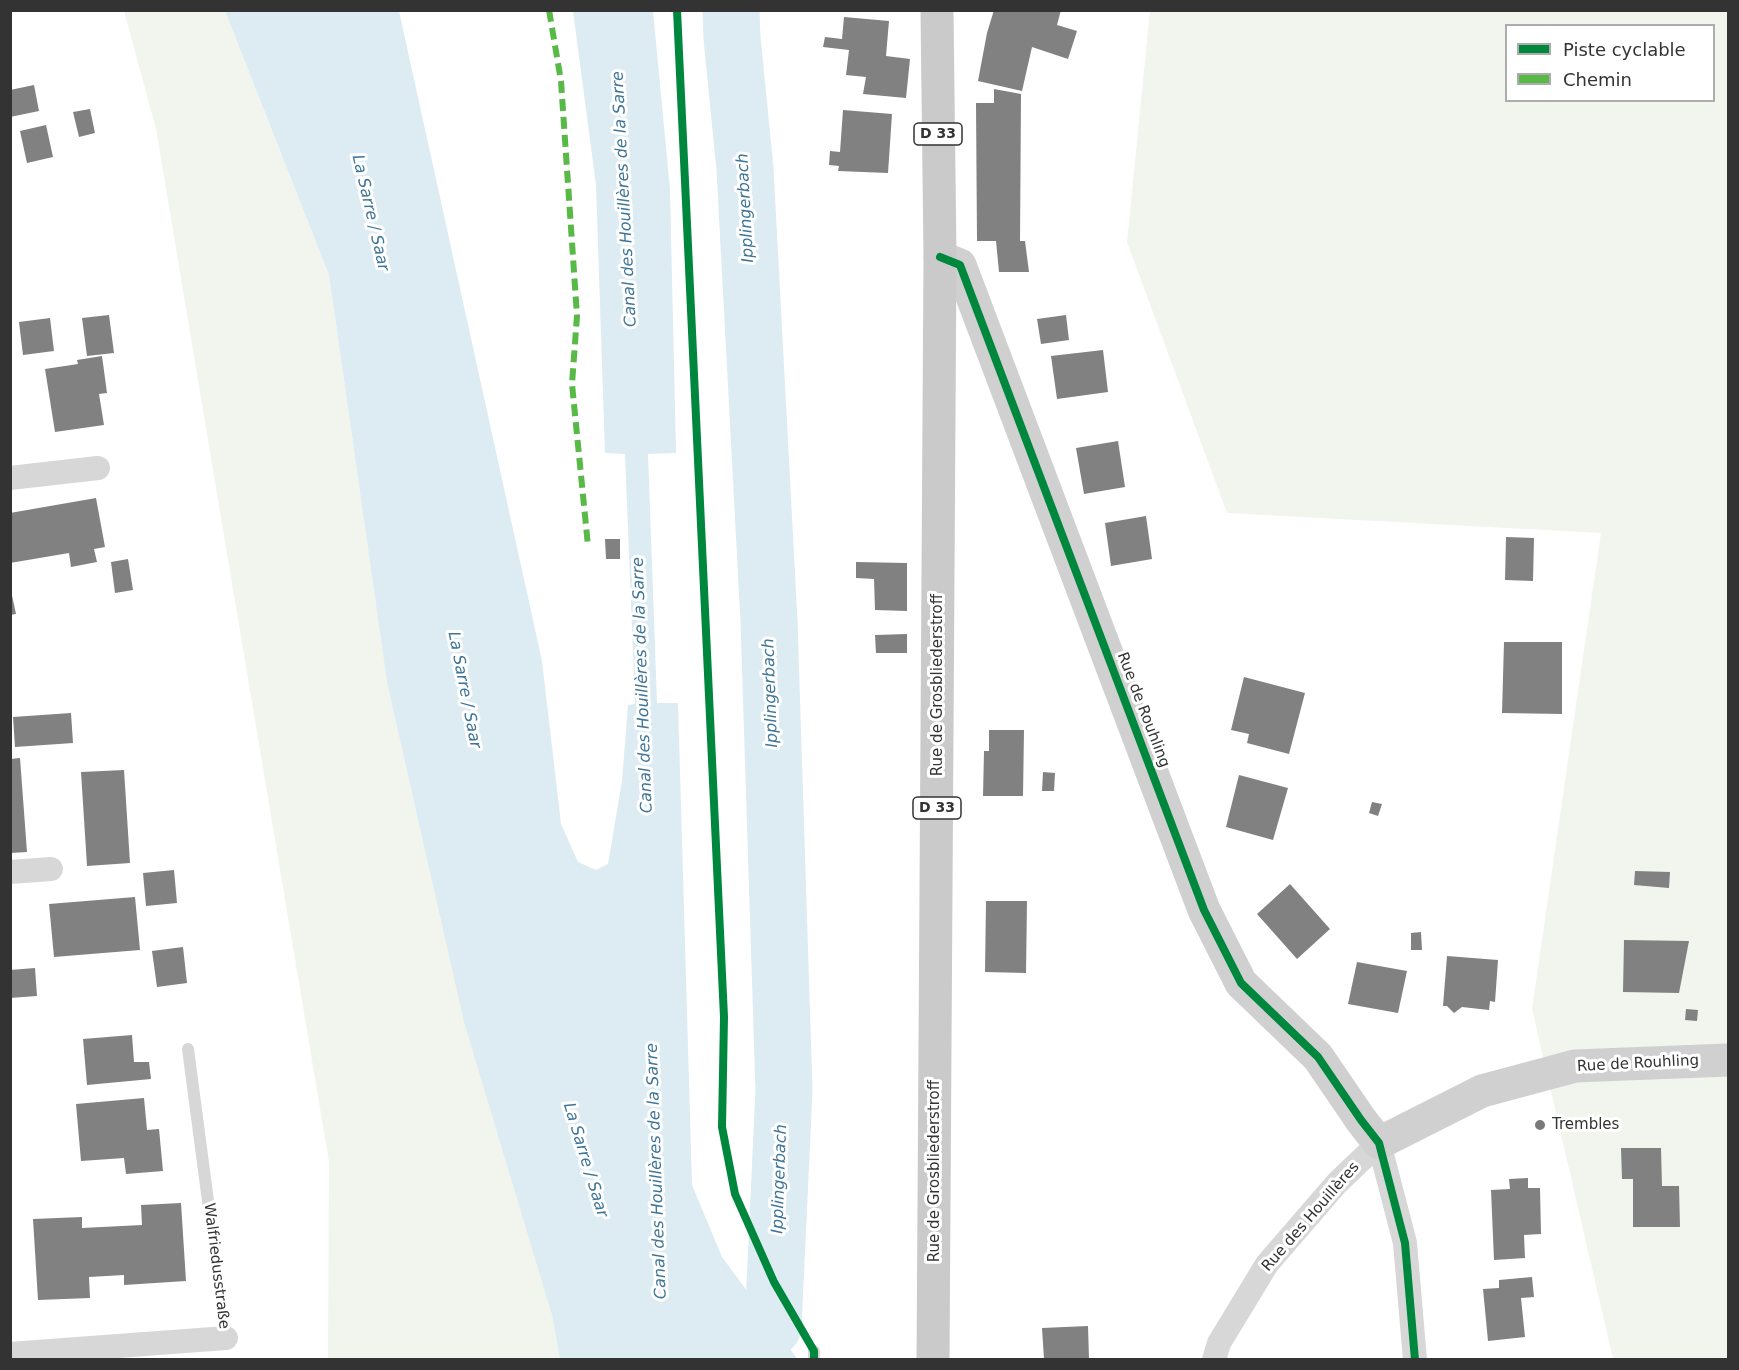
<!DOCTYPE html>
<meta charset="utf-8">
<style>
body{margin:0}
#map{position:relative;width:1739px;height:1370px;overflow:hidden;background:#fff;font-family:"DejaVu Sans",sans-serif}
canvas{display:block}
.frame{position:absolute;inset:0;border:12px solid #333;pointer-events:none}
.legend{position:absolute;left:1505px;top:24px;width:210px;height:78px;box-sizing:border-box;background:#fff;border:2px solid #adadad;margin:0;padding:8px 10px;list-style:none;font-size:18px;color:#333}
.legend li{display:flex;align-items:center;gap:12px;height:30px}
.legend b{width:30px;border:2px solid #adadad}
</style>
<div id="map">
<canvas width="1739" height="1370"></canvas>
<div class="frame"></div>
<ul class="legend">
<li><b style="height:8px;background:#00873e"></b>Piste cyclable</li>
<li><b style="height:8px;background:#58b947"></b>Chemin</li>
</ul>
</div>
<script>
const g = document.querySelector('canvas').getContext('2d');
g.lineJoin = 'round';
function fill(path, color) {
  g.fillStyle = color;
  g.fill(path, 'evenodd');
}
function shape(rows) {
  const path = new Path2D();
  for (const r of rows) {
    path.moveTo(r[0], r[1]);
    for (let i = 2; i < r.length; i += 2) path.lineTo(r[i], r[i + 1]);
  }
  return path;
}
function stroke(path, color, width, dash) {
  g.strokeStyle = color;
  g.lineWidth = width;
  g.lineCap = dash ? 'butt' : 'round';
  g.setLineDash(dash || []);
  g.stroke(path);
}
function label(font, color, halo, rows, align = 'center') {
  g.font = font + ' "DejaVu Sans",sans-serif';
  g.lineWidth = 6;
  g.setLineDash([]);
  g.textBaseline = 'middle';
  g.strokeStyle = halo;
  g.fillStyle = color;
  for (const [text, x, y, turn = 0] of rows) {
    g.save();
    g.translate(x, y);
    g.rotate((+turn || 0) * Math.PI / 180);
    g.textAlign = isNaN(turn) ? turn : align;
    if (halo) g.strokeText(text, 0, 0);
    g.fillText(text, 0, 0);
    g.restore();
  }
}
const green = shape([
 [124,11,225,11,329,275,387,682,552,1315,560,1359,328,1359,329,1162,156,129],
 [1150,11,1728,11,1728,1359,1613,1359,1532,1009,1601,533,1227,513,1127,242],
 [1506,26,1714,26,1714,100,1506,100]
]);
const water = shape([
 [225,11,399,11,542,661,561,824,578,862,596,870,608,864,622,781,628,705,635,704,625,454,605,453,596,185,573,11,653,11,670,190,676,453,648,454,657,703,678,703,692,1185,722,1257,796,1357,796,1359,560,1359,552,1315,464,1022,387,682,329,275]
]);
const river = shape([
 [731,10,732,38,745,169,769,621,784,1090,773,1327,735,1360]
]);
const building = shape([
 [994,10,1061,10,1057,25,1077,31,1068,59,1032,47,1022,91,978,81,987,33],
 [844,17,889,21,886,56,910,59,906,98,863,94,866,77,846,75,849,50,823,47,825,37,842,39],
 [34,85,39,111,10,117,10,90],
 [994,89,1021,94,1020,241,1025,241,1029,272,999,272,996,241,977,241,976,103,994,103],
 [90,109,95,133,79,137,73,112],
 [843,110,892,114,888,173,838,171,839,166,829,165,830,151,840,152],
 [46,125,53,157,27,163,20,131],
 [109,315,114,353,87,356,82,318],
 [1066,315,1069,340,1041,344,1037,319],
 [50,318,54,351,23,355,19,322],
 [1103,350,1108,392,1057,399,1051,356],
 [102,356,107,393,99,394,104,425,55,432,45,369,78,364,77,360],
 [1118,441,1125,487,1084,494,1076,448],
 [96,498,105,547,94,549,97,562,71,567,69,553,10,563,10,513],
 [1146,516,1152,559,1111,566,1105,523],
 [1506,537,1534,538,1533,581,1505,580],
 [605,539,620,539,620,559,606,559],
 [128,559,133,590,115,593,111,562],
 [856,562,907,563,907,611,875,610,874,579,856,578],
 [10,586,16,614,10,615],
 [907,634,907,653,876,653,875,635],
 [1504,642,1562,642,1562,714,1502,713],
 [1244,677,1305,693,1289,754,1247,743,1249,734,1231,730],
 [71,713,73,743,15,747,13,717],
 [989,730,1024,730,1023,796,983,796,984,751,989,751],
 [20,758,27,852,10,853,10,759],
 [124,770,130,863,87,866,81,772],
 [1043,772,1055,773,1054,791,1042,791],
 [1239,775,1288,788,1273,840,1226,827],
 [1372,802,1382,804,1378,816,1369,813],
 [174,870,177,903,146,906,143,873],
 [1635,871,1670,872,1669,888,1634,885],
 [1290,884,1330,929,1297,959,1257,914],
 [135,897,140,950,54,957,49,904],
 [986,901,1027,901,1026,973,985,972],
 [1421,932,1422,950,1411,950,1411,933],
 [1624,940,1689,941,1679,993,1623,992],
 [183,947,187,983,157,987,152,951],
 [1447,956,1498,960,1495,1002,1490,1001,1489,1010,1462,1007,1454,1013,1447,1006,1443,1006],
 [1357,962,1407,971,1398,1013,1348,1004],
 [35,968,37,996,10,998,10,970],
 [1686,1009,1698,1010,1697,1021,1685,1020],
 [132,1035,134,1062,149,1062,151,1079,87,1085,83,1039],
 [144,1098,147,1130,159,1129,163,1171,126,1174,124,1158,81,1161,76,1104],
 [1621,1148,1661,1148,1662,1186,1679,1186,1680,1227,1633,1227,1633,1179,1622,1179],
 [1528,1178,1528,1188,1540,1188,1541,1234,1524,1235,1525,1258,1494,1260,1491,1190,1510,1189,1509,1179],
 [181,1203,186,1281,124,1285,124,1275,89,1277,90,1298,38,1300,33,1219,82,1217,82,1228,142,1225,141,1205],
 [1532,1277,1534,1297,1521,1298,1525,1337,1488,1341,1483,1289,1499,1288,1499,1280],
 [1088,1326,1089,1359,1044,1359,1042,1328]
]);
const lane = shape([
 [188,1049,226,1338],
 [814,1360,814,1351]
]);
const street = shape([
 [10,478,98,468],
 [10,872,51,869],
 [10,1354,226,1338],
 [1214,1360,1219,1343,1267,1264,1337,1183,1379,1143,1405,1243,1415,1360]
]);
const secondary = shape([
 [940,257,960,265,1204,910,1241,983,1318,1057,1361,1120,1379,1143,1482,1091,1575,1066,1728,1060]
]);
const primary = shape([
 [933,1360,940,257,937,10]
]);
const quiet = shape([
 [549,10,561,81,577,316,572,384,588,546]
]);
const cycleway = shape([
 [677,10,724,1017,722,1127,735,1194,774,1282,814,1351,814,1360],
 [940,257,960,265,1204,910,1241,983,1318,1057,1361,1120,1379,1143,1405,1243,1415,1360]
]);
const markers = [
 [1540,1125,6,"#7a7a7a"]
];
const shields = [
 [938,134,48],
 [937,808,48]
];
const shieldNames = [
 ["D 33",938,134],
 ["D 33",937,808]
];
const streetNames = [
 ["Rue de Grosbliederstroff",938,685,-90],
 ["Rue de Rouhling",1143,710,69],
 ["Rue de Rouhling",1638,1064,-3],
 ["Rue de Grosbliederstroff",935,1171,-90],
 ["Rue des Houillères",1311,1217,-49],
 ["Walfriedusstraße",216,1266,83]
];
const poiNames = [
 ["Trembles",1552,1125]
];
const waterNames = [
 ["Canal des Houillères de la Sarre",625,199,-93],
 ["Ipplingerbach",746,208,-93],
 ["La Sarre / Saar",370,213,77],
 ["Canal des Houillères de la Sarre",643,685,-92],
 ["La Sarre / Saar",464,690,79],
 ["Ipplingerbach",771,693,-92],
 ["La Sarre / Saar",585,1160,73],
 ["Canal des Houillères de la Sarre",657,1171,-92],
 ["Ipplingerbach",780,1179,-88]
];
fill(green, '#f1f5ed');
fill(water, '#ddebf3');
stroke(river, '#ddebf3', 57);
fill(building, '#818181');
stroke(lane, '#d7d7d7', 12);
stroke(street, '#d7d7d7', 24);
stroke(secondary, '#d0d0d0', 33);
stroke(primary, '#cacaca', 33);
stroke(quiet, '#58b947', 6, [12, 6]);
stroke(cycleway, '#00873e', 8);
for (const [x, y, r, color] of markers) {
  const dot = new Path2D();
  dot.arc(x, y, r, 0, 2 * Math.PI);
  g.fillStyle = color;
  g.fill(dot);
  stroke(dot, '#fff', 2);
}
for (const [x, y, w] of shields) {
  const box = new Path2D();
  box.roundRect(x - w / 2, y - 11, w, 22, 4.5);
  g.fillStyle = '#fff';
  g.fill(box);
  stroke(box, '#333', 1.5);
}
label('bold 14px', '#333', null, shieldNames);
label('15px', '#333', '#fff', streetNames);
label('15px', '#333', '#fff', poiNames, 'left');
label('italic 16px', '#3f7597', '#fff', waterNames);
</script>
